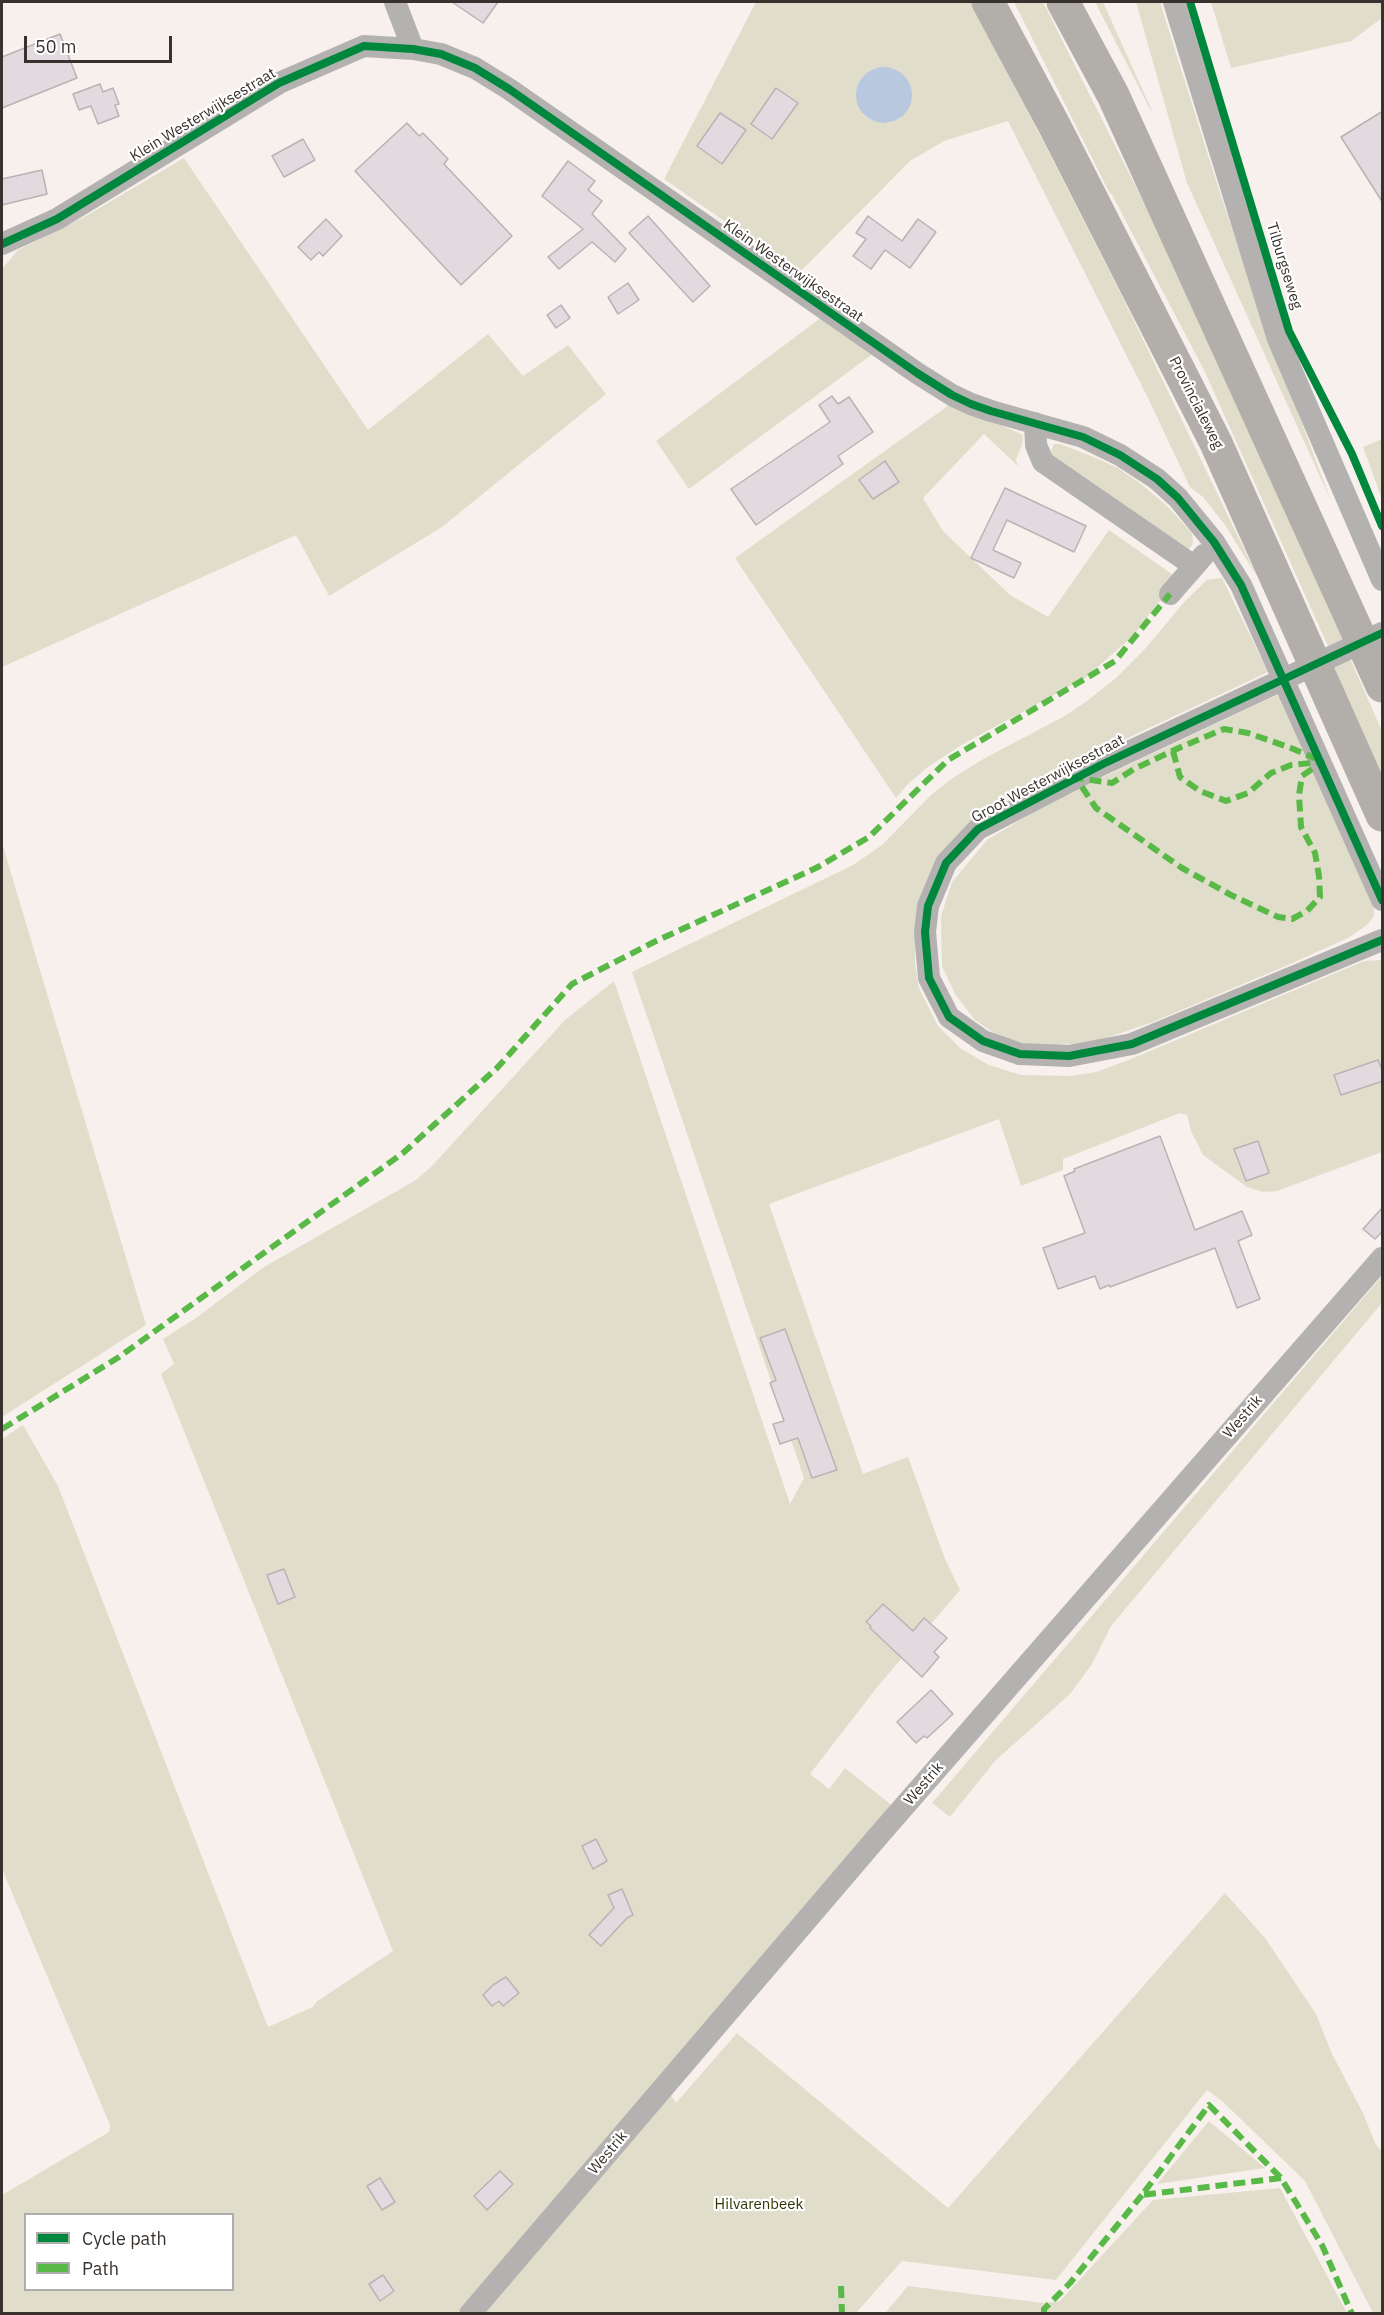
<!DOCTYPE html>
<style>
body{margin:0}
#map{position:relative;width:1384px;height:2315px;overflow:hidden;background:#f8f0ec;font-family:"IBM Plex Sans",sans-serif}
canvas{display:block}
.frame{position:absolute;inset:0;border:3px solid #38322e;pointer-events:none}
.legend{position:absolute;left:24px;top:2213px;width:210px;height:78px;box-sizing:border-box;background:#fff;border:2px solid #afadab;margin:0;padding:8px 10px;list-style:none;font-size:18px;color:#38322e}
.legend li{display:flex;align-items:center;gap:12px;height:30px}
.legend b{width:30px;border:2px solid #afadab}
.scale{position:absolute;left:24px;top:36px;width:148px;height:27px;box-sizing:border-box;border:3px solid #38322e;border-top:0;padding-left:8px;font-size:18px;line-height:21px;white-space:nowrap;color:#38322e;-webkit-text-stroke:4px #fff;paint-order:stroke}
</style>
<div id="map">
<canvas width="1384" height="2315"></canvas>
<div class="frame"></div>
<ul class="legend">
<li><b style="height:8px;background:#00873e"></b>Cycle path</li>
<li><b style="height:8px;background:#58b947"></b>Path</li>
</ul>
<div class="scale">50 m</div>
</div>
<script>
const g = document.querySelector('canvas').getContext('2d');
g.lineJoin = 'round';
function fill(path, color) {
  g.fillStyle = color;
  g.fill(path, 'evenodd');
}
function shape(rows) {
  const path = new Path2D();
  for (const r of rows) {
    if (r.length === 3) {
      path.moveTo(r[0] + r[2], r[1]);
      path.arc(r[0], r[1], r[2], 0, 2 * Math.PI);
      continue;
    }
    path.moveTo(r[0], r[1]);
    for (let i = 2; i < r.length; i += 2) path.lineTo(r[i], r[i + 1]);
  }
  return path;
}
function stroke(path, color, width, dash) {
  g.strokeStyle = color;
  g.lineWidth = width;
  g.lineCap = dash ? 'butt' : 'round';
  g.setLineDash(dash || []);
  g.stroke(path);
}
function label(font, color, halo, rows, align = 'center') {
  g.font = font + ' "IBM Plex Sans",sans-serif';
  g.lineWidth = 4.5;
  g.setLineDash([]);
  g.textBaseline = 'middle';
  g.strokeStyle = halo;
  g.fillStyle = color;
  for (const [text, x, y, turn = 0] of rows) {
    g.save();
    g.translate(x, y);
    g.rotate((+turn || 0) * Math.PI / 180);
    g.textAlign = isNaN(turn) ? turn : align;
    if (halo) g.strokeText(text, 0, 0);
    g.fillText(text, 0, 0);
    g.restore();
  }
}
const green = shape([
 [756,2,972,2,1122,296,1258,578,1225,525,1203,497,1190,487,1147,396,1008,121,944,141,910,161,799,273,664,179],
 [879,68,889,68,898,71,905,77,899,119,888,123,871,120,863,114,870,71],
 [1014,2,1043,2,1226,366,1346,637,1351,661,1382,731,1382,780,1333,669,1328,646,1204,370,1110,191,1111,196],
 [1095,2,1103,2,1153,113,1150,109],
 [1136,2,1160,2,1219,190,1260,311,1331,501,1187,183],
 [1211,2,1382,2,1382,18,1351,41,1231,68],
 [184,158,368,430,488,334,523,376,568,345,606,394,442,527,329,596,296,535,2,667,2,269,18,250,86,216],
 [822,317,874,353,689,489,656,441],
 [952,403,1023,435,1022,445,1016,459,1018,466,984,434,923,498,943,531,1010,595,1048,617,1109,530,1176,577,1177,583,1157,604,1133,636,1085,678,963,744,928,767,909,783,896,798,735,558],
 [1382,439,1382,499,1363,447],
 [1054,444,1060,444,1091,456,1118,468,1141,484,1166,505,1192,533,1193,542,1191,547,1187,550,1047,460],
 [1222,578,1268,672,1047,776,1003,801,970,825,916,919,915,963,919,988,938,1026,960,1048,989,1065,1021,1075,1071,1076,1096,1072,1131,1059,1364,961,1382,960,1382,1152,1277,1191,1263,1192,1247,1187,1203,1155,1191,1131,1187,1115,1180,1113,1063,1159,1063,1170,1021,1186,999,1119,769,1204,863,1474,908,1457,945,1559,960,1590,878,1686,810,1774,829,1789,845,1768,894,1807,659,2077,676,2103,737,2033,948,2208,1225,1893,1265,1938,1316,2014,1332,2054,1363,2113,1375,2143,1382,2152,1382,2313,1373,2313,1305,2181,1222,2101,1207,2090,1056,2280,902,2261,856,2313,2,2313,2,2195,109,2132,110,2125,2,1869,2,1439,23,1425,58,1486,268,2027,313,2007,316,2002,393,1951,161,1374,174,1364,163,1339,196,1318,264,1267,416,1180,432,1166,565,1020,614,981,790,1504,804,1478,632,972,853,865,882,845,931,795,954,777,985,758,1063,717,1087,701,1116,678,1144,650,1186,600,1207,580],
 [26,2214,232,2214,232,2290,26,2290],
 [1279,694,1373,895,1374,916,1367,925,1348,938,1288,965,1153,1022,1103,1039,1076,1044,1035,1046,998,1036,974,1019,955,994,942,966,941,916,952,882,987,840,1048,803],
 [2,843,146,1325,2,1417],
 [1382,1276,1382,1303,1111,1626,1092,1664,1070,1694,995,1761,950,1817,932,1803],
 [1209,2121,1265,2168,1157,2184],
 [1280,2188,1347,2313,885,2313,908,2286,1043,2303,1060,2301,1153,2200]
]);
const water = shape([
 [884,95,28]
]);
const building = shape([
 [452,2,498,2,483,23,452,2],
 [60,34,77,78,2,108,2,57,60,34],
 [100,84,103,92,113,88,119,104,115,105,119,116,98,124,91,106,79,110,73,94,100,84],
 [776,88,798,103,772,139,751,124,776,88],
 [1383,111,1383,203,1341,137,1383,111],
 [720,113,746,130,722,164,697,146,720,113],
 [407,123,419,136,423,133,448,159,444,164,512,236,461,285,355,171,407,123],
 [303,139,315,160,284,177,272,156,303,139],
 [568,161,595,181,588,190,602,201,592,214,626,249,615,262,592,242,559,269,548,257,583,229,542,196,568,161],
 [42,170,47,194,2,205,2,179,42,170],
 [648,216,710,286,693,302,629,233,648,216],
 [868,216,902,241,918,219,936,232,910,268,885,250,871,269,853,256,866,239,856,233,868,216],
 [326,219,342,236,323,256,319,252,311,260,298,247,326,219],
 [628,283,639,300,618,314,608,297,628,283],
 [561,305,570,318,556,328,547,315,561,305],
 [832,396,838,404,849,397,873,432,838,456,843,464,756,525,731,489,830,422,819,405,832,396],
 [885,461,899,482,873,499,859,480,885,461],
 [1005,488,1086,526,1074,552,1007,520,993,550,1021,563,1014,578,971,558,1005,488],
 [1378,1060,1383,1072,1383,1081,1341,1095,1334,1075,1378,1060],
 [1160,1136,1195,1230,1242,1211,1252,1235,1238,1241,1260,1299,1237,1308,1215,1248,1110,1287,1109,1285,1100,1289,1095,1276,1058,1289,1043,1248,1085,1233,1064,1176,1075,1171,1074,1169,1160,1136],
 [1258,1141,1269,1173,1246,1181,1234,1149,1258,1141],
 [1383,1207,1383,1231,1375,1239,1363,1229,1383,1207],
 [785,1329,837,1470,812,1478,798,1438,780,1444,773,1424,784,1421,770,1383,776,1380,760,1338,785,1329],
 [284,1569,295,1597,278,1604,267,1575,284,1569],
 [883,1604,913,1631,924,1618,947,1638,934,1652,939,1657,922,1677,870,1628,871,1626,866,1622,883,1604],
 [931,1690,953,1714,927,1738,924,1736,916,1743,897,1722,931,1690],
 [596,1839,607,1861,593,1869,582,1846,596,1839],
 [622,1889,633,1915,627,1918,601,1946,589,1935,614,1908,608,1895,622,1889],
 [506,1977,519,1993,503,2006,499,2001,492,2006,483,1995,493,1985,506,1977],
 [500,2171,513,2184,487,2210,474,2196,500,2171],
 [380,2178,395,2202,382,2210,367,2186,380,2178],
 [383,2275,394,2291,380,2301,369,2284,383,2275]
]);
const minor = shape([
 [395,2,413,49],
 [1174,2,1278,339,1382,580],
 [2,244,57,219,279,83,364,46,413,49,441,54,475,68,509,89,917,373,952,395,971,404,991,411,1083,437,1120,455,1157,479,1178,498,1214,542,1241,585,1382,900],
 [1035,423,1036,445,1043,462,1194,566],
 [1170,594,1204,555],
 [1382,633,1103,764,978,829,946,863,928,906,925,932,929,978,949,1017,983,1041,1020,1054,1069,1056,1132,1044,1382,940],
 [470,2314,880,1834,1382,1258]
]);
const highway = shape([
 [988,2,1054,125,1216,443,1382,815],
 [1063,2,1113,95,1382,686]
]);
const quiet = shape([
 [1173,751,1180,777,1200,791,1226,801,1248,793,1271,773,1291,765,1322,762,1302,776,1299,795,1301,827,1315,853,1319,876,1320,897,1307,911,1292,919,1278,917,1231,895,1182,868,1096,808,1076,778,1112,783,1134,769,1181,747,1224,729,1248,733,1291,748,1319,760],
 [2,1429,119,1357,403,1153,497,1068,572,984,654,942,818,867,869,837,948,760,1115,661,1170,594],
 [1281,2178,1142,2195,1209,2105,1281,2178,1322,2245,1352,2314],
 [841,2286,842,2314],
 [1044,2314,1044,2309,1070,2283,1142,2195]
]);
const cycleway = shape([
 [1190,2,1289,331,1352,454,1382,526],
 [2,244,57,219,279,83,364,46,413,49,441,54,475,68,509,89,917,373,952,395,971,404,991,411,1083,437,1120,455,1157,479,1178,498,1214,542,1241,585,1382,900],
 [1382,633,1103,764,978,829,946,863,928,906,925,932,929,978,949,1017,983,1041,1020,1054,1069,1056,1132,1044,1382,940]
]);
const streetNames = [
 ["Klein Westerwijksestraat",203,115,-31],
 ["Tilburgseweg",1284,266,73],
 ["Klein Westerwijksestraat",793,271,35],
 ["Provincialeweg",1196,403,63],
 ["Groot Westerwijksestraat",1048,779,-28],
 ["Westrik",1243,1417,-49],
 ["Westrik",924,1784,-49],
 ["Westrik",608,2153,-50]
];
const parkNames = [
 ["Hilvarenbeek",759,2205]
];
fill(green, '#e0deca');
fill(water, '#b8c8de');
fill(building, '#e1dbe0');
stroke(building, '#b8b3b4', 1.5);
stroke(minor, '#b4b2b0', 22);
stroke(highway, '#b2afab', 33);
stroke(quiet, '#58b947', 6, [12, 6]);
stroke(cycleway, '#00873e', 8);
label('15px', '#38322e', '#fff', streetNames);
label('15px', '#323503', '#fff', parkNames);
</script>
